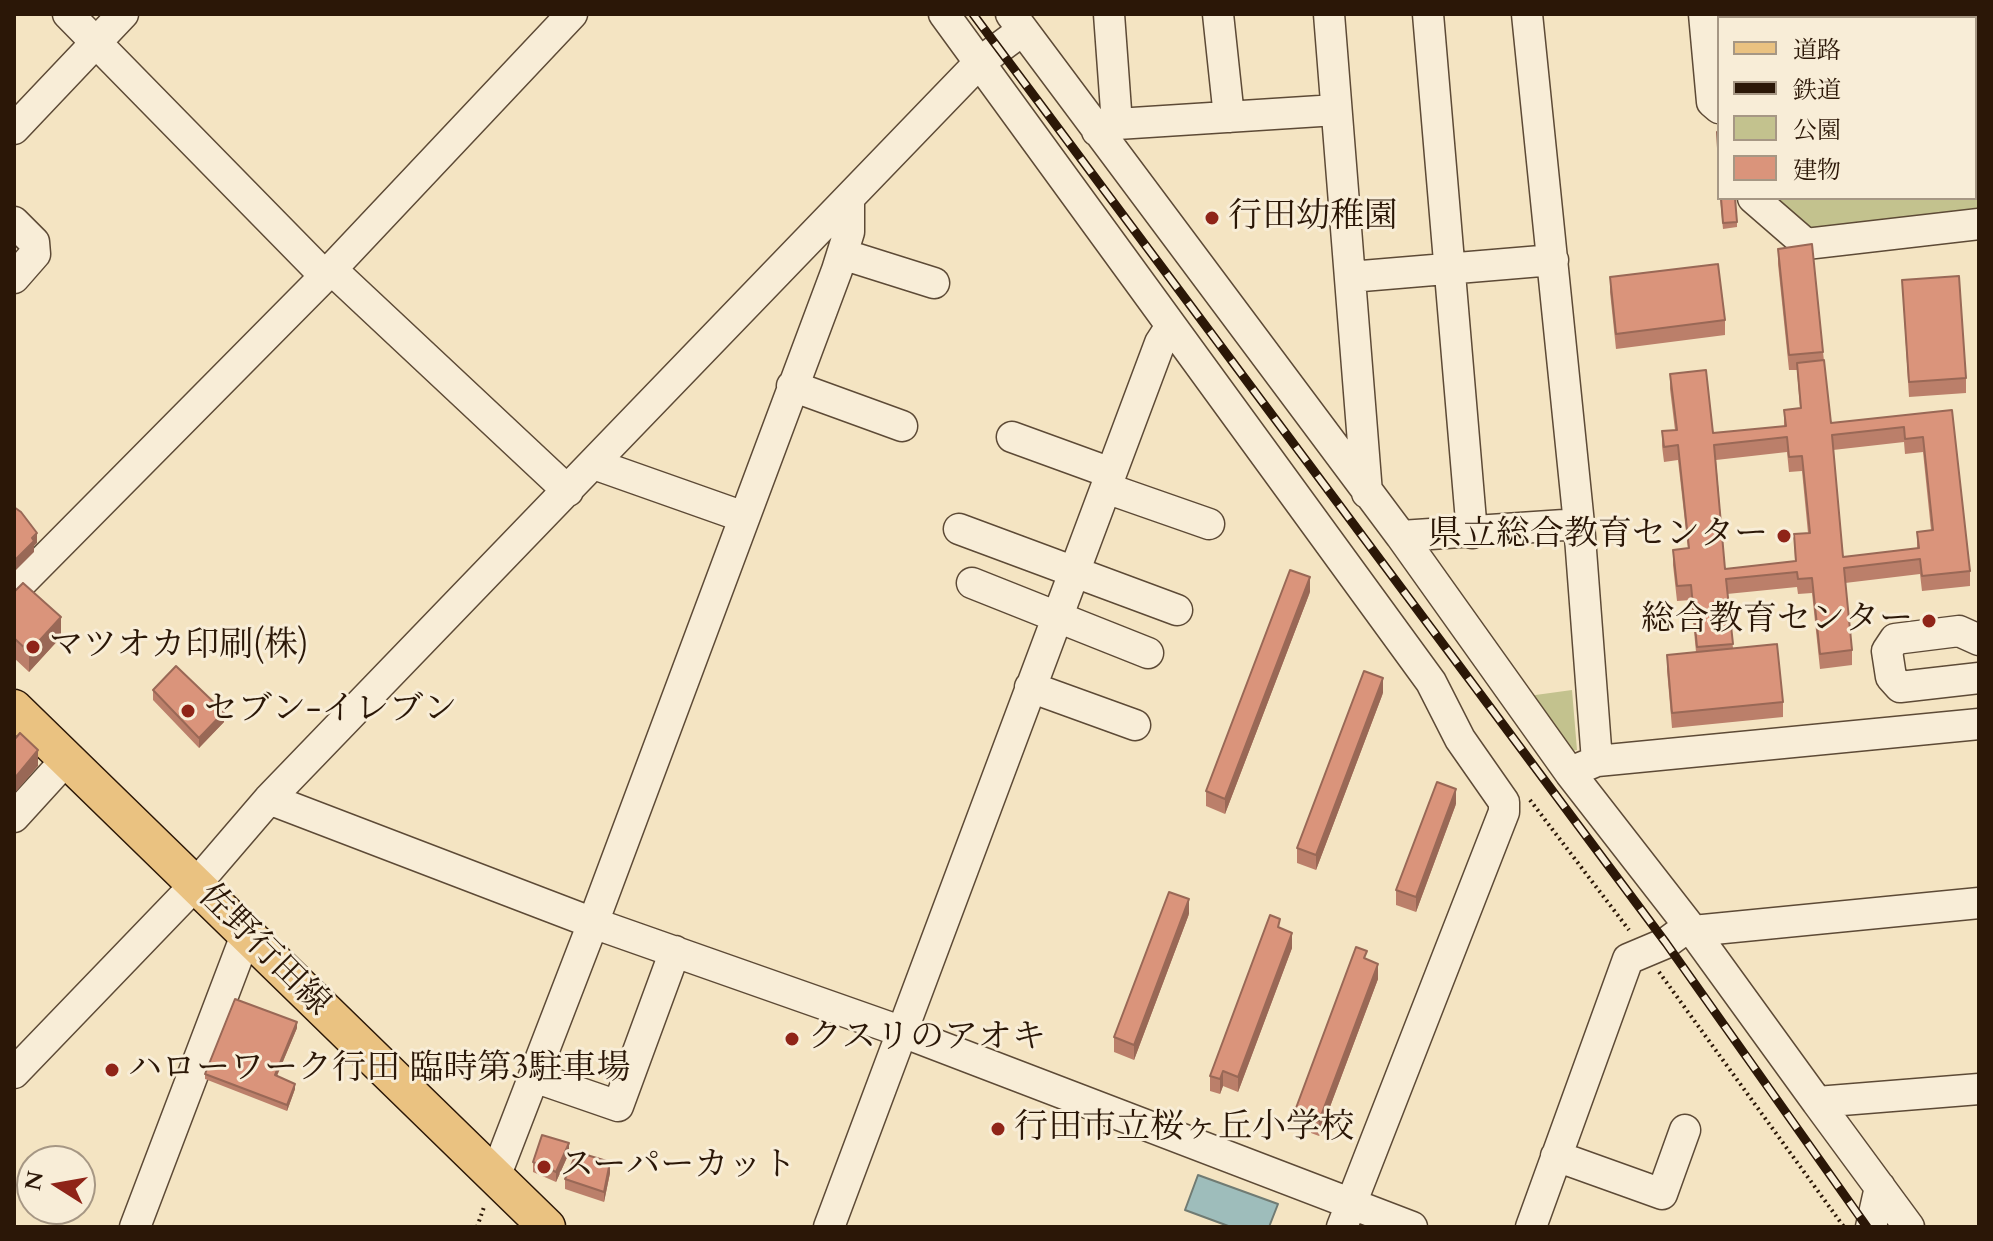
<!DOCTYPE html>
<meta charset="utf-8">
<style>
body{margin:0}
#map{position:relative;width:1993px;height:1241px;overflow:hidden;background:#f4e4c2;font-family:Cardo,"Noto Serif JP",serif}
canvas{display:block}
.frame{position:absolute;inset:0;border:16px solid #2b1707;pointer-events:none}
.legend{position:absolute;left:1717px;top:16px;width:260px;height:184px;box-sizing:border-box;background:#f8edd7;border:2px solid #a69784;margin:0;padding:10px 14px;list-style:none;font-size:24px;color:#2b1707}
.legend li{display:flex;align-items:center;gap:16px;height:40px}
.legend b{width:40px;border:2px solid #a69784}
.north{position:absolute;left:16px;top:1145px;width:80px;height:80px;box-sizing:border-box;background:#f8edd7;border:2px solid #a69784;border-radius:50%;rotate:281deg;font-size:22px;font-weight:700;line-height:32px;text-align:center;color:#2b1707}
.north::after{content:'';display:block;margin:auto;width:28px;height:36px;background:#8f2418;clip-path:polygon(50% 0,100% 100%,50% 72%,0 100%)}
</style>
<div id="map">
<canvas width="1993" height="1241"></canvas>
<div class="frame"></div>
<ul class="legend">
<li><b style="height:10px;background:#eac281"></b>道路</li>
<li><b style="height:10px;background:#2b1707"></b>鉄道</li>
<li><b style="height:22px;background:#c3c28e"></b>公園</li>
<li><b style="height:22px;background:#da947b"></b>建物</li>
</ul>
<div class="north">N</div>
</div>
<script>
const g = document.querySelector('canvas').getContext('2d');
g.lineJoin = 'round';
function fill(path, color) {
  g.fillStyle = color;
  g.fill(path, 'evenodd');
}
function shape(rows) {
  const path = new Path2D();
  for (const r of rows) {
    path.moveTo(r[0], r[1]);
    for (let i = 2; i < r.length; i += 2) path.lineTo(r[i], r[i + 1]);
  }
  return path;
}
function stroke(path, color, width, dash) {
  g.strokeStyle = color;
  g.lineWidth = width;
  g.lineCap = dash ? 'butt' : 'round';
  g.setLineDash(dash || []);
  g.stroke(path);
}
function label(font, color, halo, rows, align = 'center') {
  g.font = font + ' Cardo,"Noto Serif JP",serif';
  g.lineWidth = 6;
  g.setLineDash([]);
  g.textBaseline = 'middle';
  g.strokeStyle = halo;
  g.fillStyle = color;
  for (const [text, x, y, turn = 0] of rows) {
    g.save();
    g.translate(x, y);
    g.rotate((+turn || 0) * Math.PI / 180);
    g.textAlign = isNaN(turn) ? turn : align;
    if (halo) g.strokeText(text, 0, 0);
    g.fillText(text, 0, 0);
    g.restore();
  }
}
const green = shape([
 [1717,14,1979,14,1979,211,1810,232,1771,198,1975,198,1975,18,1719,18],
 [1572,690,1577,750,1562,753,1521,697]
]);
const water = shape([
 [1198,1175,1278,1204,1269,1227,1231,1227,1185,1210,1198,1175]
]);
const path = shape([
 [1530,800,1629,930],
 [1659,972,1844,1227],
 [477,1227,484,1207]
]);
const minor = shape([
 [68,14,325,276],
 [944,14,1431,682,1460,739,1504,802,1504,812,1342,1227],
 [1011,14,1401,536,1570,773,1693,931,1817,1102,1979,1089],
 [1109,14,1117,124],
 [1218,14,1229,117],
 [1329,14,1367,493],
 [1428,14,1472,533],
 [1527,14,1579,524,1597,761],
 [1704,14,1712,102,1719,108],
 [14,129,123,14],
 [1097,131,1117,124,1336,110],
 [1753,198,1806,244,1979,224],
 [14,222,34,242,35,254,14,278],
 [842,254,934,283],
 [331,269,568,491],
 [1350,277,1553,260],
 [792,386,902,426],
 [1012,437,1111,473],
 [594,464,744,517],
 [1106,488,1209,524],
 [959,529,1177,610],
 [1401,536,1579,524],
 [972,583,1148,653],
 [14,590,325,276,572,14],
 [1979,640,1959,631,1895,639,1887,651,1891,677,1900,687,1979,678],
 [1030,687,1135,725],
 [1580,768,1597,761,1979,724],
 [269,799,593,923,837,270,849,232,849,201],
 [14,817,66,760],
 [1693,931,1979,903],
 [14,1073,196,884,269,799,980,62,1023,30],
 [534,1077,618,1106,675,951],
 [1817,1102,1909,1227],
 [1556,1156,1662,1194,1685,1130],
 [495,1177,593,923,900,1031,1412,1227],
 [135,1227,246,935],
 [829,1227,1160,343,1171,326],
 [1531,1227,1628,959,1666,943,1689,926],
 [1871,1227,1880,1187]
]);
const major = shape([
 [14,708,547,1227]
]);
const rail = shape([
 [973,14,1666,943,1867,1227]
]);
const wall = shape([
 [1720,198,1737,222,1737,227,1723,229],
 [1778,249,1823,352,1831,423,1952,410,1970,571,1970,586,1922,591,1920,574,1845,583,1852,650,1852,665,1820,669,1812,593,1798,594,1797,587,1727,594,1733,648,1783,702,1783,717,1672,728,1667,670,1667,655,1696,652,1691,600,1677,601,1673,565,1673,550,1688,549,1678,460,1664,462,1662,446,1662,431,1675,430,1670,389,1670,374,1713,433,1784,426,1784,410,1800,408,1797,370,1789,370,1778,264],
 [1904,442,1905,454,1923,452,1931,530,1917,532,1917,549,1843,557,1833,450],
 [1787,452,1789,472,1802,471,1808,533,1794,534,1795,561,1725,569,1716,460],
 [1610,277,1725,320,1725,335,1616,349,1610,292],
 [1902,280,1966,378,1966,393,1909,397],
 [14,592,61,637,29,672,14,658],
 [1310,592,1225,814,1206,806,1206,791],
 [153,690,224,722,199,748,153,700],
 [1383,693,1316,870,1297,863,1297,848],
 [1456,804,1416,912,1396,905,1396,890],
 [1189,914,1134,1060,1114,1052,1114,1037],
 [1280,928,1292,948,1238,1092,1223,1086,1220,1094,1210,1091,1210,1076],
 [1367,960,1378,979,1319,1136,1311,1133,1311,1128,1296,1123,1296,1108],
 [297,1028,277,1076,295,1089,287,1111,205,1079,205,1074],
 [569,1153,556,1182,533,1172,533,1162],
 [610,1173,604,1202,565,1189,565,1179]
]);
const shadedWall = shape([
 [37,533,37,543,34,546,34,552,14,572,14,561],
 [1310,577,1310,592,1225,814,1225,799],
 [61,617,61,637,29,672,29,652],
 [1383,678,1383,693,1316,870,1316,855],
 [224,712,224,722,199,748,199,738],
 [38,750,38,766,14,794,14,779],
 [1456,789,1456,804,1416,912,1416,897],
 [1189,899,1189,914,1134,1060,1134,1045],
 [1292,933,1292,948,1238,1092,1238,1077],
 [1378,964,1378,979,1319,1136,1319,1121],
 [297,1022,297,1028,275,1080,275,1075],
 [1223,1071,1223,1086,1220,1094,1220,1079],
 [295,1084,295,1089,287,1111,287,1105],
 [569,1143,569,1153,556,1182,556,1172],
 [610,1162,610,1173,604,1202,604,1192]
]);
const building = shape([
 [1717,132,1719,132,1719,164,1717,132],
 [1721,198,1735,198,1737,222,1723,223,1721,198],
 [1812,244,1823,352,1789,355,1778,249,1812,244],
 [1718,264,1725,320,1616,334,1610,277,1718,264],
 [1959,276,1966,378,1909,382,1902,280,1959,276],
 [1824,360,1831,423,1952,410,1970,571,1922,576,1920,559,1844,568,1852,650,1820,654,1812,578,1798,579,1797,572,1726,579,1733,644,1697,647,1691,585,1677,586,1673,550,1689,548,1678,445,1664,447,1662,431,1677,430,1670,374,1706,370,1713,433,1786,426,1784,410,1801,408,1797,363,1824,360],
 [1904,427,1905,439,1923,437,1933,530,1917,532,1919,548,1843,557,1832,435,1904,427],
 [1787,437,1789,457,1802,456,1810,533,1794,534,1796,561,1725,569,1714,445,1787,437],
 [14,507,21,512,37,533,32,538,34,541,14,561,14,507],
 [1290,570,1310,577,1225,799,1206,791,1290,570],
 [23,583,61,617,29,652,14,638,14,592,23,583],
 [1777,644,1783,702,1672,713,1667,655,1777,644],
 [176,666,224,712,199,738,153,690,176,666],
 [1364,671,1383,678,1316,855,1297,848,1364,671],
 [20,733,38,750,14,779,14,740,20,733],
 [1437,782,1456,789,1416,897,1396,890,1437,782],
 [1169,892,1189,899,1134,1045,1114,1037,1169,892],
 [1270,915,1280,919,1278,927,1292,933,1238,1077,1223,1071,1220,1079,1210,1076,1270,915],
 [1356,947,1367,951,1364,958,1378,964,1319,1121,1311,1118,1312,1114,1296,1108,1356,947],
 [235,999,297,1022,275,1075,295,1084,287,1105,205,1074,235,999],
 [542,1135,569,1143,556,1172,533,1162,542,1135],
 [577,1152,610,1162,604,1192,565,1179,577,1152]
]);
const markers = [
 [1212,218,8,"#8f2418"],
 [1784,536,8,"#8f2418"],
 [1929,621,8,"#8f2418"],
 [33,647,8,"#8f2418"],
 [188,711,8,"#8f2418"],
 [792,1039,8,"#8f2418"],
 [112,1070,8,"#8f2418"],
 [998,1129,8,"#8f2418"],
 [544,1167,8,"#8f2418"]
];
const poiNames = [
 ["行田幼稚園",1228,218],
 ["県立総合教育センター",1768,536,"right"],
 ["総合教育センター",1913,621,"right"],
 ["マツオカ印刷(株)",49,647],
 ["セブン-イレブン",204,711],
 ["クスリのアオキ",808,1039],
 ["ハローワーク行田 臨時第3駐車場",128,1070],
 ["行田市立桜ヶ丘小学校",1014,1129],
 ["スーパーカット",560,1167]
];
const streetNames = [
 ["佐野行田線",263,951,45]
];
fill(green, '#c3c28e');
fill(water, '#9ebdbb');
stroke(water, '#707b73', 2);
stroke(minor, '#5d4a36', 33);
stroke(major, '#2b1707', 39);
stroke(path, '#2b1707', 4, [2, 4]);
stroke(minor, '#f8edd7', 30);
stroke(major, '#eac281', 36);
stroke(rail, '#2b1707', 9);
stroke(rail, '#f8edd7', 6, [18]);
fill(wall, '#bb7f6a');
fill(shadedWall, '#996856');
fill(building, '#da947b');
stroke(building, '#996856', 2);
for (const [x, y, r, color] of markers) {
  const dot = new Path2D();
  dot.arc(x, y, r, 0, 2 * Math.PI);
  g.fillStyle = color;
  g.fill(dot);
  stroke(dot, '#f8edd7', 3);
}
label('34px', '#2b1707', '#f8edd7', poiNames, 'left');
label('34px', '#2b1707', '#f8edd7', streetNames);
</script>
